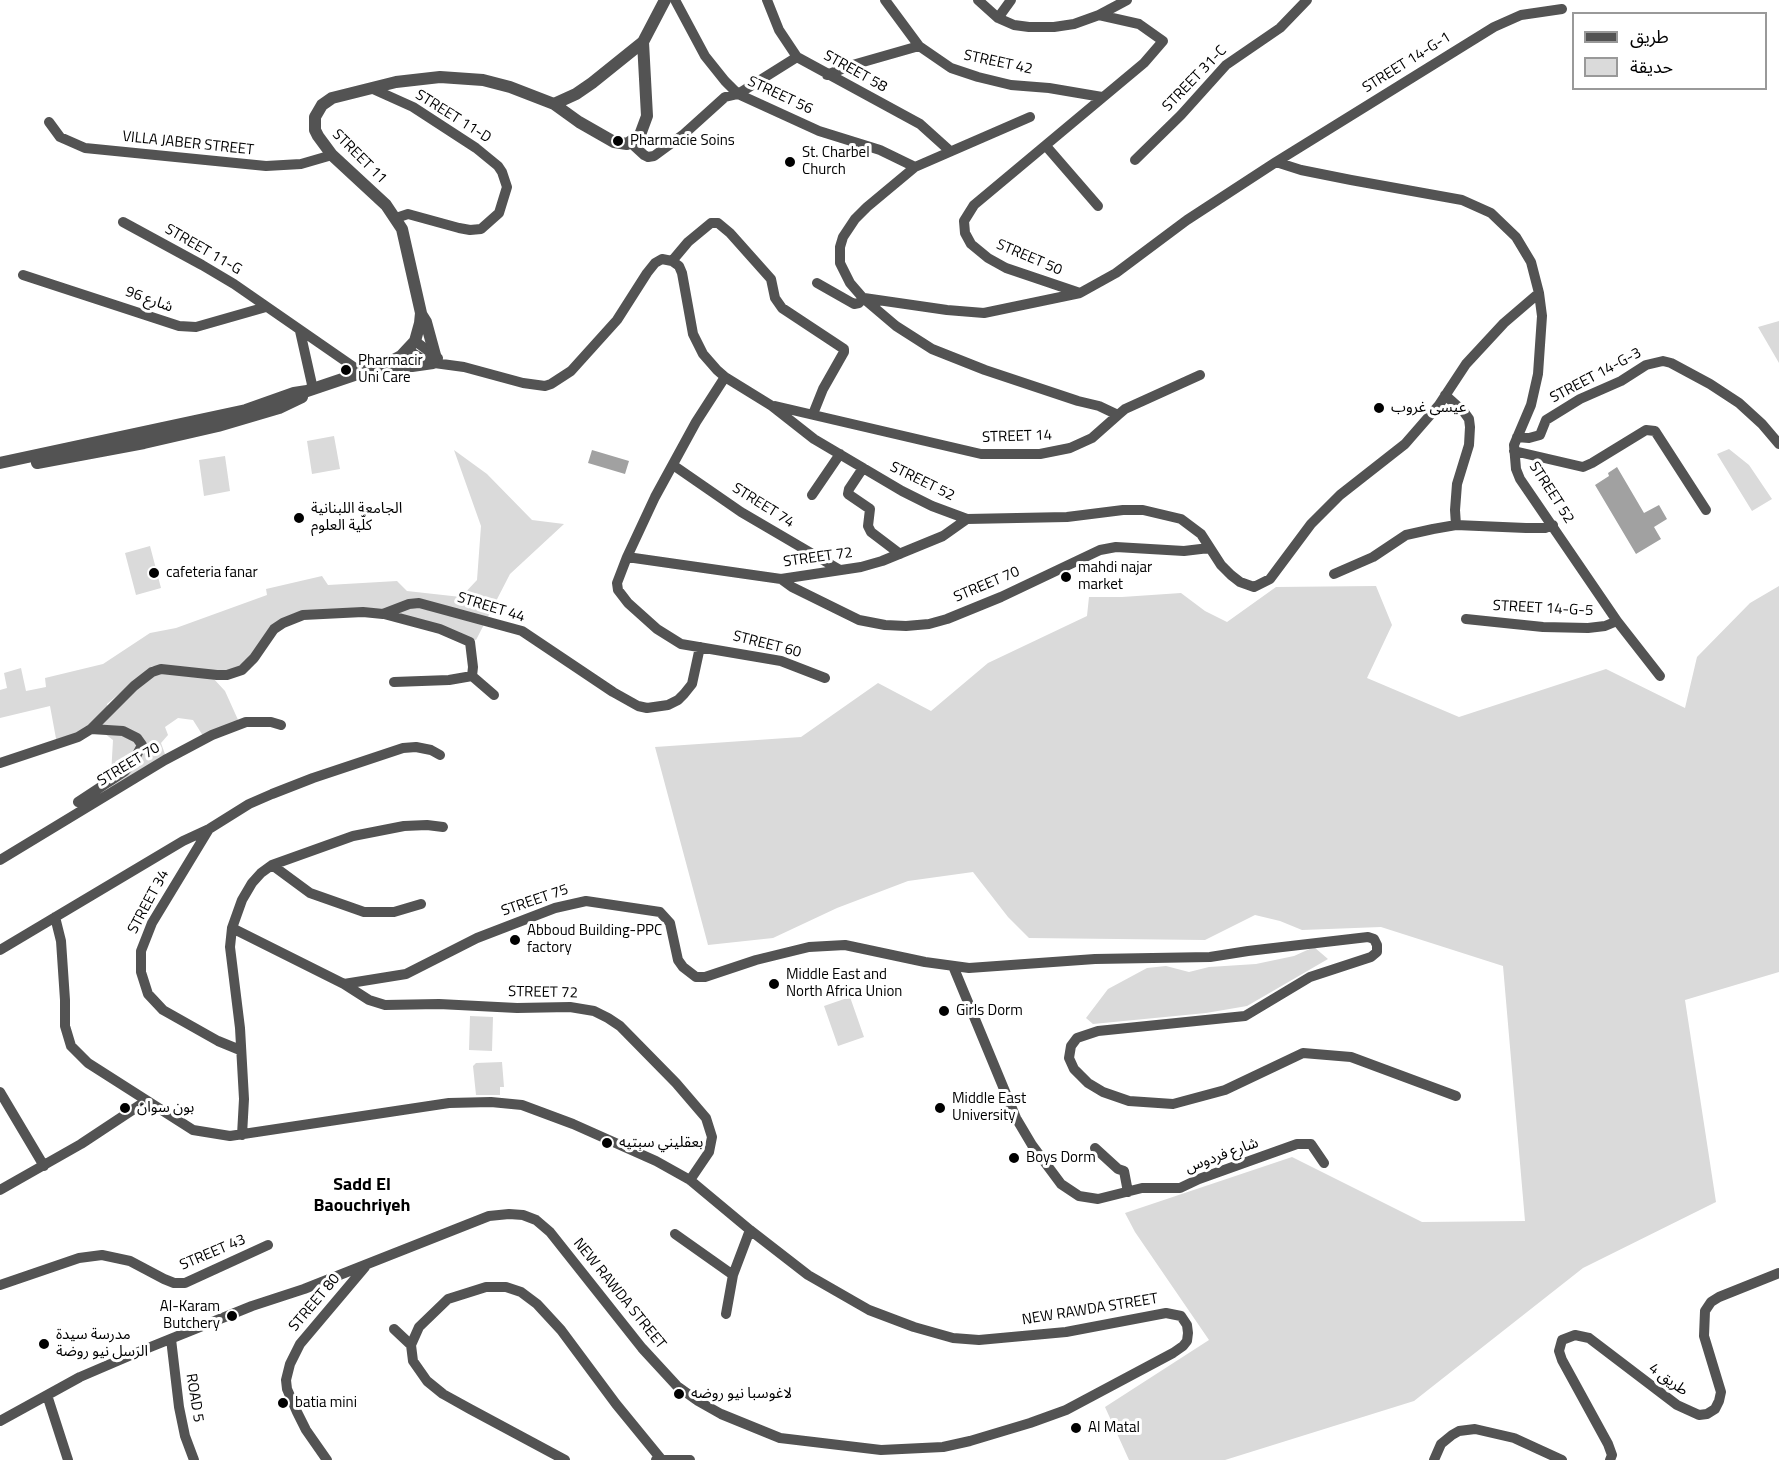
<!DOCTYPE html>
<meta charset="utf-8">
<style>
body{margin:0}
#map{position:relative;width:1779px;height:1460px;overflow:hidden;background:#fff;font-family:"Titillium Web","Noto Sans Arabic",sans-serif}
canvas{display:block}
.legend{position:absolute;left:1572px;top:12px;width:195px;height:78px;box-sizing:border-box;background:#fff;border:2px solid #999;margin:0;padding:8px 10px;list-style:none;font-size:18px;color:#000}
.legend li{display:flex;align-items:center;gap:12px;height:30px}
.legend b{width:30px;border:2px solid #999}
</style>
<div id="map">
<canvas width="1779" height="1460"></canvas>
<ul class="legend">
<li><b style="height:8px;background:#535353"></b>طريق</li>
<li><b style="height:16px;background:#dadada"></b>حديقة</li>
</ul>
</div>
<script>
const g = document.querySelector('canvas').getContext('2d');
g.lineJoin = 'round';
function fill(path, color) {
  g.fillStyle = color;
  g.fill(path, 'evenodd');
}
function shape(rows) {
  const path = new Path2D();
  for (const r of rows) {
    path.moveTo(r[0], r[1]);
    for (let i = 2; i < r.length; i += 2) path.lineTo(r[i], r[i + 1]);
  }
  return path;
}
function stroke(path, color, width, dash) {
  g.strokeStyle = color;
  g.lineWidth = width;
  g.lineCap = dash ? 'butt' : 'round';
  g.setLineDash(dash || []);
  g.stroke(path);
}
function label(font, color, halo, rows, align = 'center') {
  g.font = font + ' "Titillium Web","Noto Sans Arabic",sans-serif';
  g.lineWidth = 6;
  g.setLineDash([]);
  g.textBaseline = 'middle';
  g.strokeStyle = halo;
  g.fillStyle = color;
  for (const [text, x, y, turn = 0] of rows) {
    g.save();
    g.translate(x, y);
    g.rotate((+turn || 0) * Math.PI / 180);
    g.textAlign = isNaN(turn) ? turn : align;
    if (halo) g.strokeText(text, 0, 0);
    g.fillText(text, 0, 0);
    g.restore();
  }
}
const green = shape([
 [1779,321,1779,363,1758,327],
 [334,436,340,469,312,474,307,441],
 [1729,449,1749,465,1772,499,1752,511,1717,454],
 [454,450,487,474,532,520,564,524,510,574,476,640,382,610,303,615,270,638,253,666,227,672,152,666,107,704,109,711,155,673,213,678,225,691,239,722,205,739,193,720,178,718,165,727,168,735,161,743,166,757,110,793,113,740,96,727,57,744,50,706,0,718,0,690,7,688,4,673,21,668,26,691,46,687,45,678,103,664,150,633,176,628,267,595,266,589,322,576,328,585,397,581,407,591,461,597,477,580,481,526],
 [225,456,230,491,204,496,199,460],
 [150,546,161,588,136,595,125,553],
 [1376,586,1392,625,1367,678,1459,717,1606,669,1685,708,1697,657,1750,603,1779,586,1779,972,1685,1000,1716,1202,1583,1268,1414,1401,1225,1460,1129,1460,1105,1407,1209,1340,1135,1232,1125,1213,1292,1157,1422,1222,1525,1221,1503,966,1381,927,1302,930,1280,921,1255,915,1205,940,1029,938,1008,917,973,872,908,881,837,908,773,938,708,945,655,747,801,737,878,683,931,711,988,663,1087,616,1089,597,1122,597,1181,593,1205,611,1227,622,1276,587],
 [1314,947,1328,959,1247,1006,1206,1013,1093,1024,1086,1018,1108,989,1147,968,1166,966,1189,972,1209,967,1256,964,1294,956],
 [850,997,864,1037,838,1046,824,1006],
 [470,1016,493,1017,492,1051,469,1050],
 [502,1062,504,1087,500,1087,500,1095,476,1095,473,1066,476,1063]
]);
const water = shape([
 [592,450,629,461,625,474,588,463],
 [1617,467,1644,513,1659,505,1667,519,1654,527,1661,539,1636,554,1595,485,1609,476,1608,473]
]);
const minor = shape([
 [675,0,705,56,725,81,738,94,819,131,880,150,915,167],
 [767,0,779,30,797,57,920,124,950,151],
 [885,0,919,46,951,68,978,77,1011,85,1049,88,1102,97],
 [978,0,998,18,1014,25,1029,27,1054,27,1074,24,1099,15,1127,0],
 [998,18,1011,0],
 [827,75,849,66,919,46],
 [373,89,413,107,476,148,498,166,502,172,507,187,499,213,481,229,470,230,459,228,408,214,396,218],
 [49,122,60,137,85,148,266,166,301,164,332,155],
 [631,143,644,155,648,157,654,156,684,134,725,97,738,94,797,57],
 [1046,146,1098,206],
 [1135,160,1181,115,1226,65,1280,28,1307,0],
 [1276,162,1301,170,1351,180,1462,200,1491,213,1516,237,1531,262,1539,293,1542,316,1538,374,1531,405,1514,445,1516,469,1520,479,1617,621,1660,676],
 [123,222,202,265,234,284,361,372],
 [672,261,688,242,711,223,718,223,730,233,771,279,775,298,782,308,844,349,844,352,823,389,813,414],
 [23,275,179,326,196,327,266,307],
 [817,283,854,304,859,303,863,298],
 [1077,292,1006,268,988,258,971,244,965,233,964,221,974,205,1144,63,1163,41,1139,24,1099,15],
 [864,298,947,310,984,313,1080,293,1116,273,1187,220,1276,162,1494,27,1521,15,1562,9],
 [300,331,313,389],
 [415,341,438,358],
 [408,350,427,362,464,367,523,383,545,386,551,384,571,371,617,320,647,273,655,263,662,259,672,261,679,266,682,273,693,334,703,354,717,370,725,377,772,406,814,439,902,491,932,506,967,519,1067,517,1123,510,1143,510,1181,519,1201,534,1221,565,1231,575,1240,582,1254,587,1270,579,1311,524,1340,495,1405,444,1439,405,1466,364,1504,323,1539,293],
 [725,377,696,422,655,497,627,557,617,583,618,590,628,603,657,629,681,644,781,661,825,678],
 [1445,395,1464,412,1469,419,1470,427,1469,445,1457,484,1455,510,1456,525],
 [775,406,981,454,1040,454,1070,448,1092,438,1118,415,1099,406,1078,401,985,370,932,349,896,326,863,298,850,283,840,263,840,247,843,237,855,219,867,207,915,167,1030,117],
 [1118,415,1125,409,1200,375],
 [1517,437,1529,438,1540,435,1546,420,1580,399,1621,381,1646,365,1663,361,1671,363,1710,384,1739,403,1762,424,1779,444],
 [1514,451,1583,467,1592,463,1646,430,1655,431,1706,510],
 [673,465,741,512,840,570],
 [863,468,849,489,848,494,870,509,868,526,871,532,900,554],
 [812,495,840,454],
 [627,557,781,579,861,567,882,561,943,536,967,519],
 [1334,574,1373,557,1406,535,1433,529,1456,525,1526,528,1545,528,1553,525],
 [781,579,792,587,859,620,885,625,906,626,929,624,947,619,1001,597,1100,550,1116,547,1184,551,1209,548],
 [384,614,440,629,470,642,473,667,472,676,449,680,394,682],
 [1466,619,1543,627,1588,628,1605,626,1617,621],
 [472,676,494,695],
 [0,763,78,737,91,729,134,686,152,672,161,669,217,675,227,675,242,670,254,658,274,629,283,623,303,615,363,612,383,614,409,604,419,603,522,631,613,692,638,706,647,708,668,705,678,700,684,694,692,684,700,647],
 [78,802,125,771,133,762,142,745,137,738,123,731,91,729],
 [209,829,152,923,141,951,141,972,148,994,163,1010,218,1041,240,1050],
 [0,860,165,760,212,735,246,722,271,722,281,725],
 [272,865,310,893,364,912,394,912,421,904],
 [232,928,344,984,406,974,477,938,555,908,586,901,660,912,670,923,678,960,683,967,696,977,705,977,756,960,809,947,845,945,925,962,969,968,1095,959,1210,957,1248,951,1368,937,1374,939,1377,945,1377,952,1371,957,1310,977,1245,1016,1098,1031,1077,1038,1071,1046,1069,1058,1074,1069,1088,1083,1103,1092,1129,1101,1173,1104,1225,1090,1303,1053,1351,1057,1456,1096],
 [0,950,183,841,209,829,249,804,272,794,313,778,403,748,416,747,431,750,440,755],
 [953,966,1016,1118,1032,1145,1061,1184,1079,1196,1098,1199,1142,1188,1180,1188,1199,1179,1297,1144,1311,1144,1324,1163],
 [344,984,369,1000,385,1005,439,1004,517,1008,570,1007,594,1011,608,1018,620,1026,676,1083,706,1118,712,1137,709,1152,690,1180],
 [0,1092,44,1166],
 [242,1135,244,1099,240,1028,230,947,232,928,242,900,252,883,261,873,272,865,353,836,404,826,427,825,443,827],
 [1095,1148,1118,1169,1124,1171,1128,1192],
 [0,1190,81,1144,146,1101],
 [675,1234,733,1275],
 [0,1285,79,1258,102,1255,130,1261,164,1279,174,1283,185,1283,268,1245],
 [726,1314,733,1275,750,1230],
 [394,1329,411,1345],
 [171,1339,179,1407,185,1436,194,1460],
 [47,1395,68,1460],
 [0,1421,80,1377,143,1350,252,1306,304,1289,489,1216,509,1214,523,1215,536,1220,550,1232,642,1348,677,1386,698,1401,721,1414,780,1438,881,1450,943,1447,970,1441,1030,1423,1066,1410,1173,1353,1183,1346,1187,1341,1188,1333,1187,1325,1181,1316,1166,1313,1066,1332,979,1340,953,1338,914,1327,869,1310,808,1275,750,1230,690,1180,656,1161,573,1124,522,1105,491,1102,449,1103,230,1136,193,1130,88,1063,71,1046,65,1026,65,1000,61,941,55,917],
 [327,1460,306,1430,297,1412,287,1389,286,1380,290,1364,300,1344,365,1267],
 [565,1460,470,1409,443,1394,427,1381,413,1361,411,1345,419,1327,448,1299,486,1287,506,1287,521,1292,537,1304,561,1330,616,1404,661,1459],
 [656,1460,690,1460],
 [1434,1460,1441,1444,1452,1435,1459,1431,1475,1429,1514,1438,1562,1460],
 [1610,1460,1612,1455,1608,1444,1562,1360,1559,1351,1562,1340,1575,1335,1589,1338,1677,1405,1699,1415,1707,1414,1715,1409,1719,1401,1721,1392,1704,1336,1705,1311,1711,1302,1719,1297,1779,1273]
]);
const tertiary = shape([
 [554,104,576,94,592,83,643,42,665,0],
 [421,314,426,322,435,355],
 [388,365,412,366,433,363],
 [0,463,246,410,294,393,307,391,384,365,401,356,415,341,420,323,421,313,402,229,386,205,332,155,318,136,315,130,315,117,322,105,332,98,396,82,440,77,483,80,510,87,554,104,579,122,614,142,627,144,640,135,647,116,643,42],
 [37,463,144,443,218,426,279,408,302,397]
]);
const markers = [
 [618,141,6,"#000"],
 [790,162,6,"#000"],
 [346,370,6,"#000"],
 [1379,408,6,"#000"],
 [299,518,6,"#000"],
 [154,573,6,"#000"],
 [1066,577,6,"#000"],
 [515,940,6,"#000"],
 [774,984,6,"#000"],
 [944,1011,6,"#000"],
 [125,1108,6,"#000"],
 [940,1108,6,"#000"],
 [607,1143,6,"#000"],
 [1014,1158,6,"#000"],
 [232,1316,6,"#000"],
 [44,1344,6,"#000"],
 [679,1394,6,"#000"],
 [283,1403,6,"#000"],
 [1076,1428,6,"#000"]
];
const streetNames = [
 ["STREET 42",998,63,12],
 ["STREET 14-G-1",1407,63,-32],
 ["STREET 58",855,72,29],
 ["STREET 31-C",1195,79,-46],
 ["STREET 56",780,96,25],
 ["STREET 11-D",453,117,32],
 ["VILLA JABER STREET",188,144,6],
 ["STREET 11",359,157,45],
 ["STREET 11-G",203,250,30],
 ["STREET 50",1029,258,23],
 ["شارع 96",149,300,20],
 ["STREET 14-G-3",1596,376,-28],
 ["STREET 14",1017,437,-2],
 ["STREET 52",922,482,26],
 ["STREET 52",1551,493,57],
 ["STREET 74",763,506,32],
 ["STREET 72",818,558,-8],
 ["STREET 70",987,585,-23],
 ["STREET 44",491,608,17],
 ["STREET 14-G-5",1543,609,3],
 ["STREET 60",767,645,14],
 ["STREET 70",129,765,-31],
 ["STREET 75",535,901,-19],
 ["STREET 34",149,902,-62],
 ["STREET 72",543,993,1],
 ["شارع فردوس",1222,1156,-20],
 ["STREET 43",213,1253,-23],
 ["NEW RAWDA STREET",619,1294,51],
 ["STREET 80",315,1303,-50],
 ["NEW RAWDA STREET",1090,1310,-9],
 ["طريق 4",1668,1380,36],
 ["ROAD 5",194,1398,81]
];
const poiNames = [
 ["Pharmacie Soins",630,141],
 ["St. Charbel",802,153],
 ["Church",802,170],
 ["Pharmacir",358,361],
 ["Uni Care",358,378],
 ["عيسى غروب",1391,408],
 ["الجامعة اللبنانية",311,509],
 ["كلّية العلوم",311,526],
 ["mahdi najar",1078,568],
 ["market",1078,585],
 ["cafeteria fanar",166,573],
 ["Abboud Building-PPC",527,931],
 ["factory",527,948],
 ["Middle East and",786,975],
 ["North Africa Union",786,992],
 ["Girls Dorm",956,1011],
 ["Middle East",952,1099],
 ["University",952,1116],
 ["بون سوان",137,1108],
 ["بعقليني سبتيه",619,1143],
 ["Boys Dorm",1026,1158],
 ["Al-Karam",220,1307,"right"],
 ["Butchery",220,1324,"right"],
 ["مدرسة سيدة",56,1335],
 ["الرسل نيو روضة",56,1352],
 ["لاغوسبا نيو روضه",691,1394],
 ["batia mini",295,1403],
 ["Al Matal",1088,1428]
];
const quarterNames = [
 ["Sadd El",362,1186],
 ["Baouchriyeh",362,1207]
];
fill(green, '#dadada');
fill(water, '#a1a1a1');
stroke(minor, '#535353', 10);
stroke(tertiary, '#535353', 12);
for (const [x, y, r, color] of markers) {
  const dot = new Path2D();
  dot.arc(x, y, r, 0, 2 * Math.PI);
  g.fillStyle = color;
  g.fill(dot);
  stroke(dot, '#fff', 2);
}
label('15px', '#000', '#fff', streetNames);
label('15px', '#000', '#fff', poiNames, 'left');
label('bold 18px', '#000', '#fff', quarterNames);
</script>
